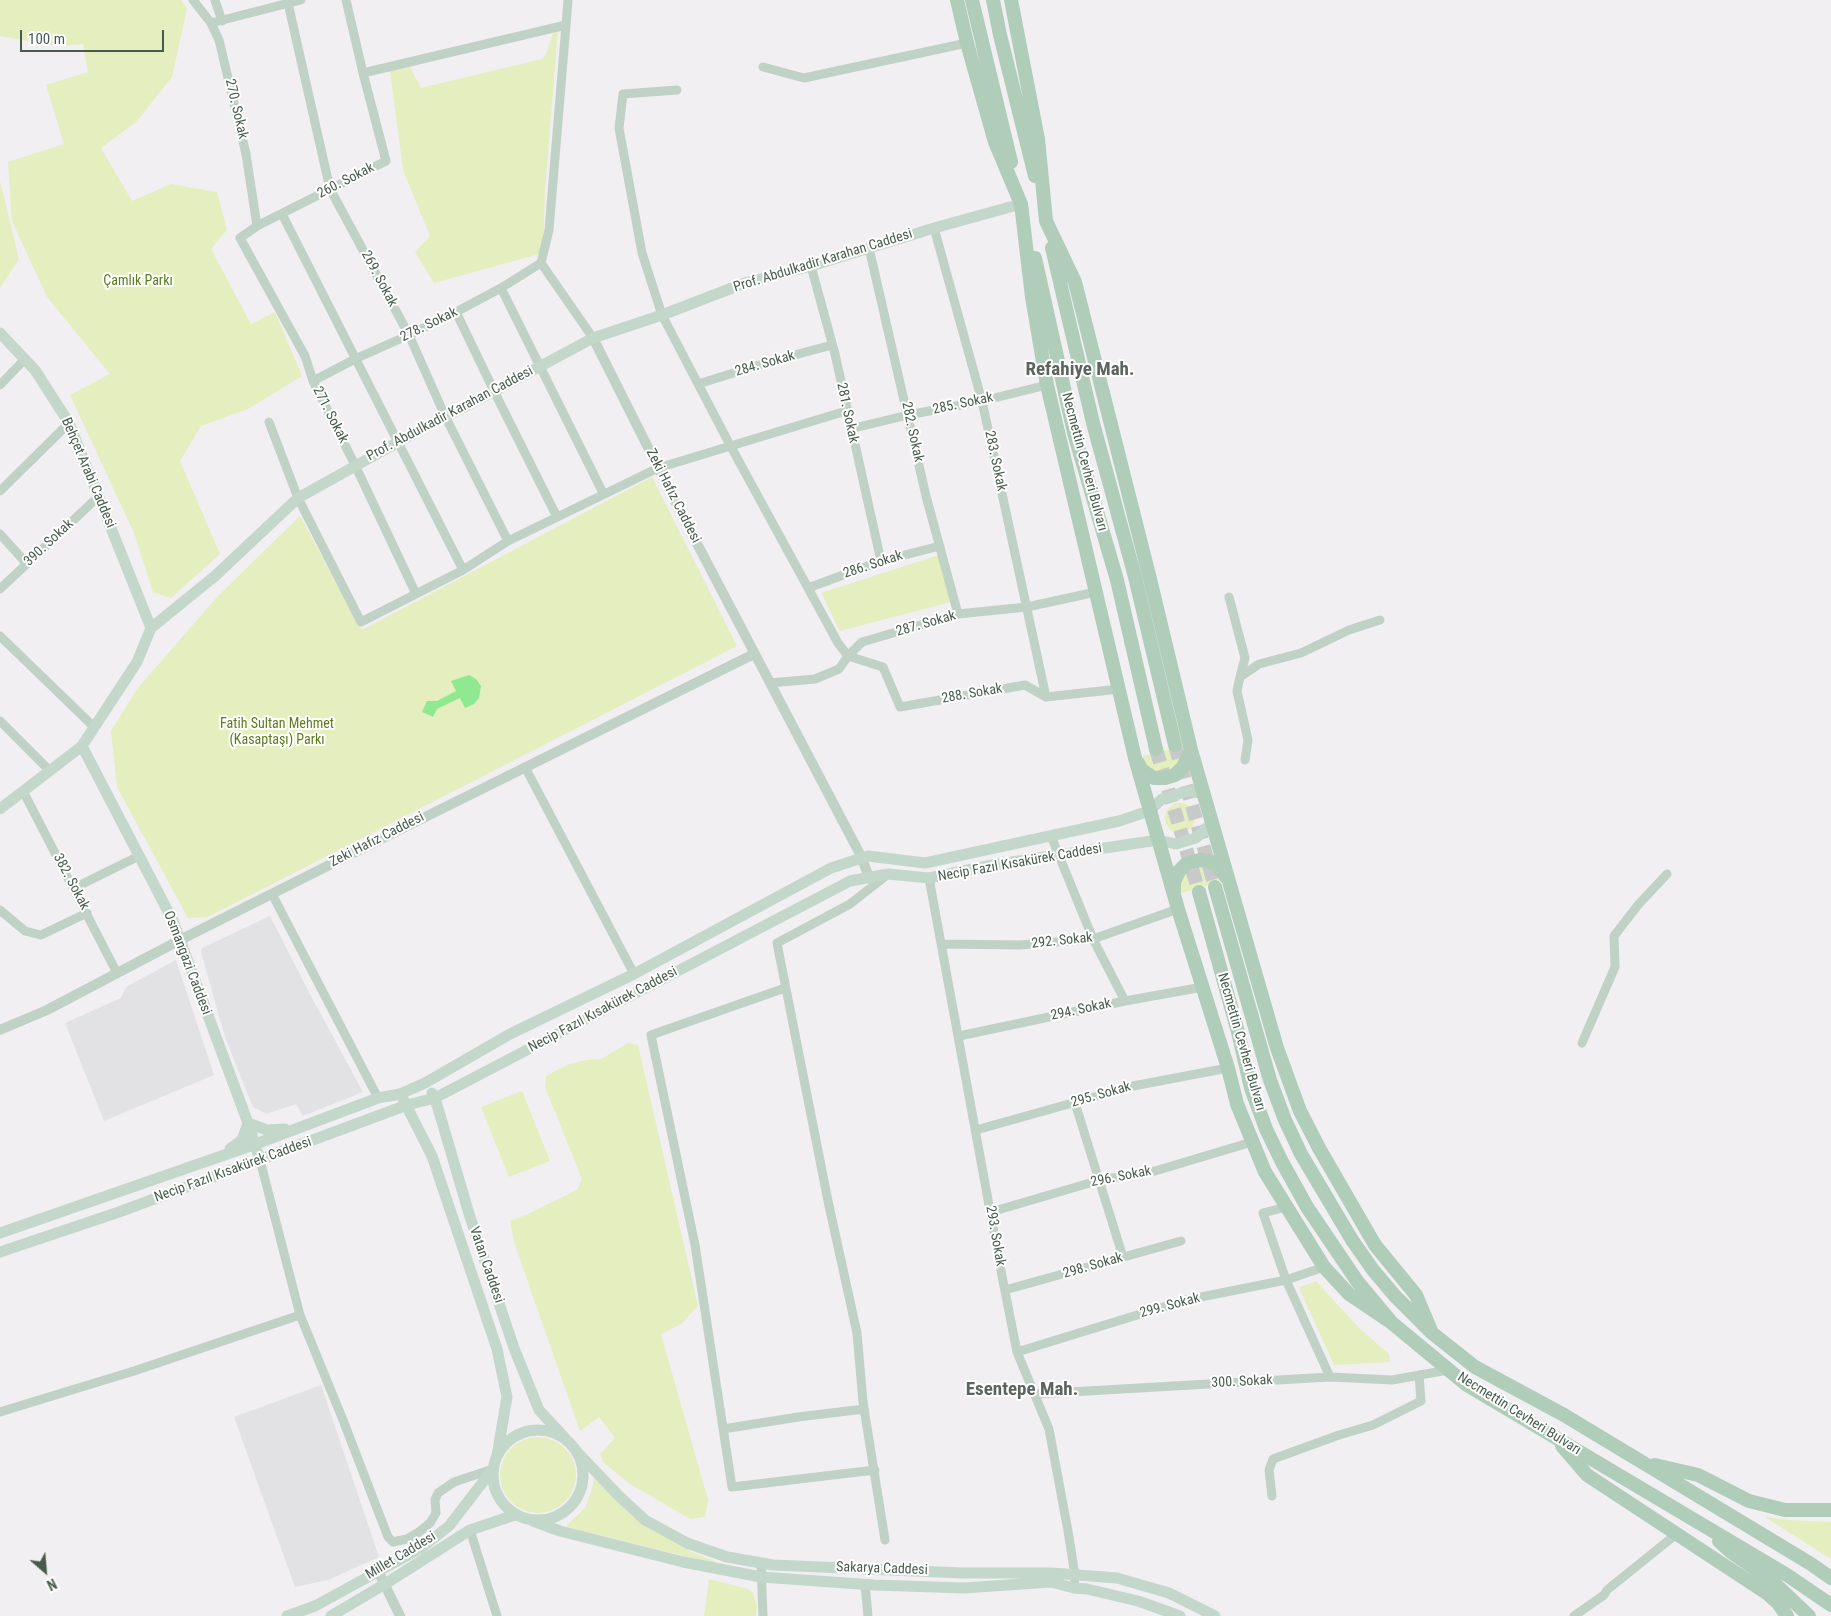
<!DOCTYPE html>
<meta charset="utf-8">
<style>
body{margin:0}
#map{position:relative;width:1831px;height:1616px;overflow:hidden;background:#f1eff2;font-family:"Roboto Condensed",sans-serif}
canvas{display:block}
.north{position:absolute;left:20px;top:1546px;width:50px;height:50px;-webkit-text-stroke:4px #fff;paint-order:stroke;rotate:153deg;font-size:14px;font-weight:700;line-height:20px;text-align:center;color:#485c4e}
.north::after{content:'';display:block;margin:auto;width:18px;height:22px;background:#485c4e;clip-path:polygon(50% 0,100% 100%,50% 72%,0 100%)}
.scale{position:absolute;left:20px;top:30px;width:144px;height:22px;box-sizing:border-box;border:2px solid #485c4e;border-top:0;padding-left:6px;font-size:15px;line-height:18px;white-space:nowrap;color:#485c4e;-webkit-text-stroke:4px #fff;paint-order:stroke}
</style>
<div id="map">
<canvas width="1831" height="1616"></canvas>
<div class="north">N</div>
<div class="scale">100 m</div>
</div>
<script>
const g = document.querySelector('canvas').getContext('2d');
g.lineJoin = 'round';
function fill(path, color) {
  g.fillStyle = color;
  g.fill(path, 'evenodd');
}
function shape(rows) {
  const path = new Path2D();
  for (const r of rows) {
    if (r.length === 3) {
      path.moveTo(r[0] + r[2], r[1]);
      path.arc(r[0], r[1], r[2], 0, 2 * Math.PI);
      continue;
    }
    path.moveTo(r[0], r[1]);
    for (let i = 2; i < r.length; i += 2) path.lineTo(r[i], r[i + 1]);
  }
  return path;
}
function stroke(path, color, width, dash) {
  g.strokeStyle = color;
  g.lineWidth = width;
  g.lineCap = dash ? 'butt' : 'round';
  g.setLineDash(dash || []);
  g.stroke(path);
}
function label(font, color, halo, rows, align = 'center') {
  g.font = font + ' "Roboto Condensed",sans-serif';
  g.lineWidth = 4;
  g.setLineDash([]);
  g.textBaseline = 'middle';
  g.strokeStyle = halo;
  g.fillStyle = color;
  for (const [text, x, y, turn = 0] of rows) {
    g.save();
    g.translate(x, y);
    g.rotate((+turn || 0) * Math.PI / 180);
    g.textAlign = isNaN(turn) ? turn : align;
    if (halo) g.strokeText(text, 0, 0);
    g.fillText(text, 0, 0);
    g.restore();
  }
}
const education = shape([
 [270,916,311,996,363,1092,303,1116,296,1104,266,1114,253,1107,225,1037,201,952,202,948],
 [176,960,214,1075,104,1121,65,1023,121,998,126,987],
 [321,1385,379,1557,328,1580,295,1587,234,1417]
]);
const green = shape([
 [0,0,181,0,187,9,172,77,136,122,101,148,132,201,171,184,217,192,227,230,211,249,251,324,275,312,302,376,248,409,201,426,180,461,220,554,171,598,153,592,134,533,70,395,110,374,47,297,12,221,8,162,64,144,46,85,88,72,83,44,57,46,0,36],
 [554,29,558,30,545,191,543,253,434,283,415,252,430,236,403,170,390,71,408,63,421,88,542,59,547,52],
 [0,181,19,259,0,288],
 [652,477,737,646,208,917,188,918,117,787,111,731,137,689,218,596,300,516,362,630],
 [939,555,951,602,840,631,821,593],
 [1183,746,1182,758,1175,768,1162,772,1152,770,1145,764,1143,756],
 [1180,818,15],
 [1195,866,1212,869,1221,882,1181,893,1181,882,1184,875],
 [628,1043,638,1045,698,1306,681,1324,661,1334,708,1500,705,1517,690,1519,630,1484,603,1462,600,1454,615,1438,599,1417,580,1431,514,1242,510,1221,528,1214,577,1190,582,1179,545,1087,546,1076,567,1065,586,1060,601,1059],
 [522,1091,550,1161,509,1177,481,1107],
 [1316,1281,1359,1328,1389,1354,1390,1362,1334,1365,1299,1288],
 [538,1475,38],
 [594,1478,633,1517,647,1527,692,1552,716,1562,720,1565,567,1527,567,1525,585,1508,592,1489],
 [1765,1517,1789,1520,1831,1522,1831,1559],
 [709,1579,748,1589,753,1593,757,1607,756,1616,704,1616]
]);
const water = shape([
 [469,675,476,679,481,686,479,698,474,704,465,708,460,698,437,709,433,717,422,712,427,701,437,701,456,691,451,681]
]);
const primaryTunnel = shape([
 [1175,745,1215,887],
 [1156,749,1199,892]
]);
const minor = shape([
 [193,0,211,23,219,40,246,154,257,226],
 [215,0,222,21],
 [346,0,363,73,386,161,257,226,240,238,305,356,313,381,355,465,416,594],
 [288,3,330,189,409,335,445,416,508,541],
 [211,23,301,0],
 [566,25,549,230,541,263,593,338],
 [763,67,804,78,967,43],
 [363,73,566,25,568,0],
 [677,90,623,94,619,128,642,253,662,315,730,445,838,643,848,656,883,667,900,707,1025,685,1046,697,1119,689],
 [282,214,463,570],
 [934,228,982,401,1046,697],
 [869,248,926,496,958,614],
 [811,266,835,354,881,561],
 [501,288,603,493],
 [456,312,494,391,557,517],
 [313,381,355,359,409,335,456,312,501,288,541,263],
 [698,384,772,361,832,345],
 [0,385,25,359],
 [269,422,298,498,361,622,463,570,508,541,658,468,846,411],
 [850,429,908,415,982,401,1047,385],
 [0,491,69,423],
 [0,534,27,564],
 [808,588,881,561,940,546],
 [0,589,98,497],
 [1229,597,1245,658,1240,677],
 [0,636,94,727],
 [770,683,815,679,839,669,848,656,862,642,958,614,1027,607,1096,592],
 [0,721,50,771],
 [1245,760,1248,740,1237,691,1240,677,1259,664,1301,653,1349,630,1380,620],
 [525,767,634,974],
 [23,791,117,973],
 [1051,836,1093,939,1125,1001],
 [929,878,1002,1276,1017,1352,1049,1429,1068,1531,1075,1575,1074,1588],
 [74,888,139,856],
 [272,894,378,1098],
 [0,910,25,931,41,935,87,913],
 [942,944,1020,945,1093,939,1178,909],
 [785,988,651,1035,695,1245,732,1487,875,1470],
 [959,1036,1125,1001,1203,987],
 [1582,1043,1615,967,1614,936,1638,905,1667,874],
 [1075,1103,1123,1257],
 [976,1130,1133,1086,1228,1068],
 [260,1160,300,1315,343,1420,388,1537,393,1542,407,1539,419,1532,430,1523,436,1513,435,1500,438,1493,454,1482,493,1469],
 [1286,1207,1263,1213,1286,1280,1330,1377],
 [991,1212,1100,1180,1155,1171,1252,1142],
 [1005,1290,1181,1241],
 [1017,1352,1186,1300,1286,1280,1324,1267],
 [1035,1394,1330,1377,1392,1380,1448,1370],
 [0,1412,134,1371,300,1315],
 [723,1429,798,1417,864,1409],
 [1272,1496,1269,1470,1273,1459,1339,1435,1373,1425,1421,1401,1419,1375],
 [470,1530,497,1616],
 [885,1540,863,1402,857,1333,828,1201,777,943,850,904,887,875],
 [761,1563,763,1616],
 [865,1584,868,1616],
 [1574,1616,1604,1595,1607,1590,1674,1536,1673,1532]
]);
const tertiary = shape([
 [593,338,682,515,862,858,869,878],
 [0,1030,47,1010,180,940,401,829,754,654],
 [378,1571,400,1616]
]);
const secondary = shape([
 [0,333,35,370,69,423,151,628],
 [82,746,173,921,248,1123,260,1160],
 [0,809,82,746,137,662,151,628,215,576,298,498,445,416,455,412,593,338,662,315,745,283,811,266,934,228,1021,204],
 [432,1093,435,1098,470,1217,514,1348,539,1410,565,1438],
 [403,1099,432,1156,497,1349,507,1397,497,1456],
 [230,1149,242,1140,248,1123,267,1130,285,1129],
 [0,1233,256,1144,378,1098,400,1094,425,1083,510,1034,634,974,831,868,868,856,925,863,1119,821,1149,811,1162,799,1188,791,1203,793],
 [0,1252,119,1212,407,1105,435,1098,850,881,888,874,929,878,992,865,1158,840,1176,844,1196,838,1212,823],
 [538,1475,45],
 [578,1453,619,1496,645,1520,687,1543,727,1557,773,1565,962,1573,1052,1573,1117,1578,1169,1593,1215,1616],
 [533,1521,560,1531,683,1562,761,1577,874,1585,964,1588,1051,1582,1074,1588,1087,1589,1138,1601,1180,1616],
 [287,1616,315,1606,421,1548,449,1526,493,1469],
 [331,1616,385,1584,470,1530,515,1515]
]);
const primary = shape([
 [957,0,967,43,995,142,1021,204,1032,297,1047,385,1135,758,1178,909,1228,1068,1237,1104,1265,1172,1324,1267,1349,1294,1392,1323],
 [972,0,1011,162],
 [993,0,1000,35,1035,176],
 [1011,0,1038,139,1046,221,1075,282,1150,579,1191,750,1277,1048,1300,1111,1319,1148,1375,1245,1416,1295,1432,1333],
 [1052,248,1093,423,1135,577,1175,745],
 [1035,258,1074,433,1117,580,1156,749],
 [1138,763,1141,769,1149,775,1154,778,1165,778,1175,775,1183,767,1191,750],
 [1215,887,1270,1080,1285,1120,1301,1154,1352,1240,1373,1270,1395,1296,1432,1333,1475,1367,1564,1415,1811,1564,1831,1578],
 [1174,892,1174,882,1179,871,1186,864,1200,860,1212,862,1219,867,1226,877],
 [1199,892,1238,1032,1251,1088,1266,1129,1282,1162,1307,1207,1357,1281,1392,1323,1467,1385,1787,1575,1831,1605],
 [1562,1446,1587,1475,1768,1594,1778,1603,1787,1616],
 [1655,1465,1698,1475,1749,1501,1785,1510,1831,1510],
 [1719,1541,1731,1552,1770,1579,1809,1616]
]);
const streetNames = [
 ["270. Sokak",236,109,77],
 ["260. Sokak",346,181,-27],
 ["Prof. Abdulkadir Karahan Caddesi",823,261,-17],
 ["269. Sokak",379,279,62],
 ["278. Sokak",429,325,-26],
 ["284. Sokak",765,364,-16],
 ["285. Sokak",963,404,-12],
 ["281. Sokak",847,413,78],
 ["Prof. Abdulkadir Karahan Caddesi",450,414,-28],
 ["271. Sokak",330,415,63],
 ["282. Sokak",912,432,78],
 ["283. Sokak",995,461,78],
 ["Necmettin Cevheri Bulvarı",1084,462,75],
 ["Behçet Arabi Caddesi",88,473,67],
 ["Zeki Hafız Caddesi",673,496,63],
 ["390. Sokak",49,543,-43],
 ["286. Sokak",873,565,-18],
 ["287. Sokak",926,624,-16],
 ["288. Sokak",972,694,-10],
 ["Zeki Hafız Caddesi",377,840,-27],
 ["Necip Fazıl Kısakürek Caddesi",1020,863,-10],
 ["382. Sokak",71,882,62],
 ["292. Sokak",1062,941,-6],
 ["Osmangazi Caddesi",187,963,69],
 ["Necip Fazıl Kısakürek Caddesi",603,1010,-28],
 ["294. Sokak",1081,1010,-12],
 ["Necmettin Cevheri Bulvarı",1241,1042,74],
 ["295. Sokak",1101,1095,-16],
 ["Necip Fazıl Kısakürek Caddesi",233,1170,-20],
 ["296. Sokak",1121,1177,-11],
 ["293. Sokak",995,1236,80],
 ["Vatan Caddesi",486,1265,71],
 ["298. Sokak",1093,1266,-16],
 ["299. Sokak",1170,1306,-15],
 ["300. Sokak",1242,1382,-3],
 ["Necmettin Cevheri Bulvarı",1519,1414,32],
 ["Millet Caddesi",401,1556,-31],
 ["Sakarya Caddesi",882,1569,2]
];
const parkNames = [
 ["Çamlık Parkı",138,281],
 ["Fatih Sultan Mehmet",277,724],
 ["(Kasaptaşı) Parkı",277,740]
];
const districtNames = [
 ["Refahiye Mah.",1080,370],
 ["Esentepe Mah.",1022,1390]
];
fill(education, '#e2e1e3');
fill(green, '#e4eebf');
fill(water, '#8ee991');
stroke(primaryTunnel, '#c7cac9', 14, [14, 7]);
stroke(minor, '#c0d1c6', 9);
stroke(tertiary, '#c0d1c6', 10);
stroke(secondary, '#c3d7ca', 11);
stroke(primary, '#b0cdb9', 14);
label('14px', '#485c4e', '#fff', streetNames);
label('14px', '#5c7c1a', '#fff', parkNames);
label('bold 19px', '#5c645f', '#fff', districtNames);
</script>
